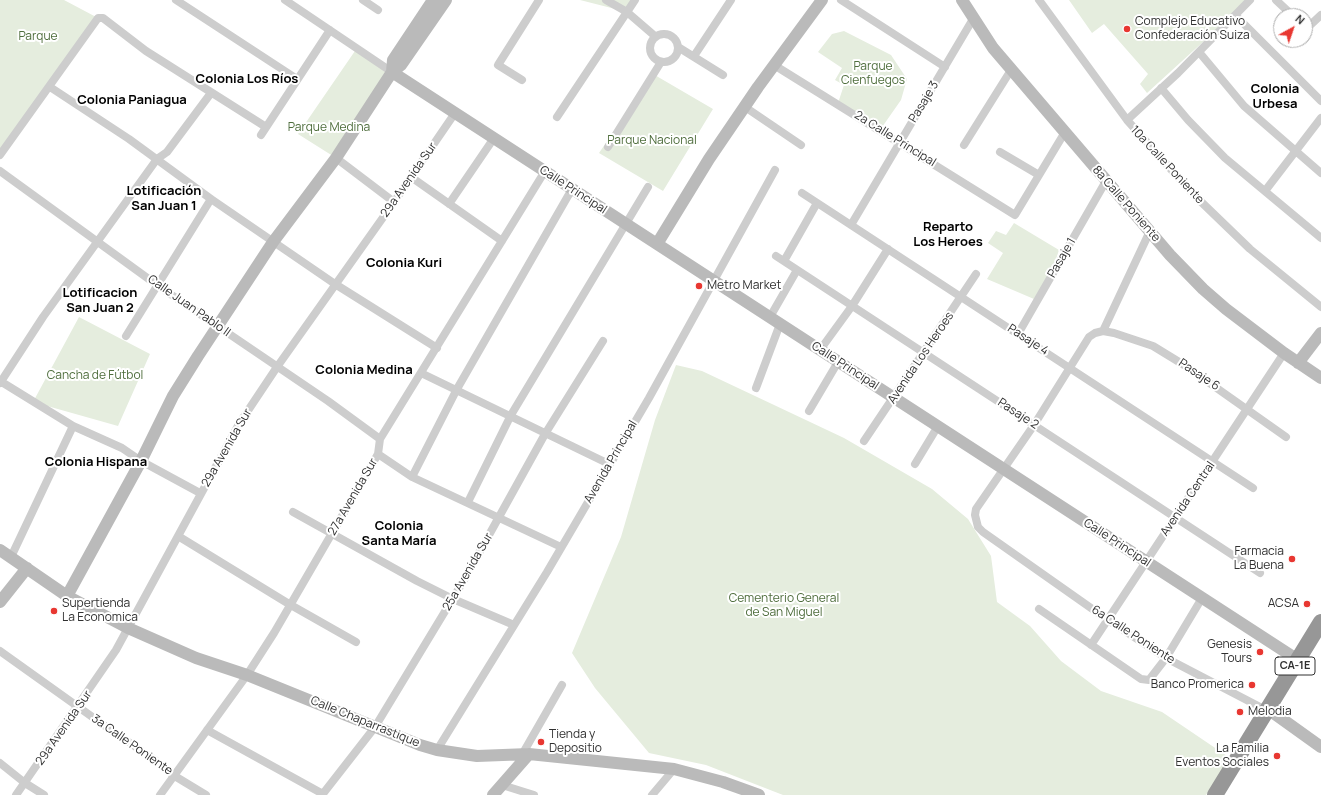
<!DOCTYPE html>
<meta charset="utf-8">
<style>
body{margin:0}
#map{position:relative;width:1321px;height:795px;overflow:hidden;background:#fff;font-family:Manrope,sans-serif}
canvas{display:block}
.north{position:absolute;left:1273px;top:8px;width:40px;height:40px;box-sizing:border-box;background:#fff;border:1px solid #acacac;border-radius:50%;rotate:40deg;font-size:11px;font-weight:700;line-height:16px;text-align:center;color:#303030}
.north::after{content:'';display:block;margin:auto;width:14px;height:18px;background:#e83731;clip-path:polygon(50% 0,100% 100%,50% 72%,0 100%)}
</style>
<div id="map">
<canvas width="1321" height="795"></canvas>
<div class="north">N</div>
</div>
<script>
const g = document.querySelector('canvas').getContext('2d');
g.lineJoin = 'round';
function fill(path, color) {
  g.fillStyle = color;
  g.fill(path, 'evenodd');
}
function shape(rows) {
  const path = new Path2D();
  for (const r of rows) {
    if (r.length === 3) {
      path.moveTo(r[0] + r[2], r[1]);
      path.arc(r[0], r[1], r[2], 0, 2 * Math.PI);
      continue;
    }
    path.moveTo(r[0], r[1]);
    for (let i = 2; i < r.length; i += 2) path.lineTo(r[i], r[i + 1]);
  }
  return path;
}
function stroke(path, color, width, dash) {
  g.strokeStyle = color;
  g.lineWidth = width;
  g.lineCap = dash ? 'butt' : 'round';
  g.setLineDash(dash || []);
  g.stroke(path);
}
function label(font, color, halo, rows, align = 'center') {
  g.font = font + ' Manrope,sans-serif';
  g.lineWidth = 4;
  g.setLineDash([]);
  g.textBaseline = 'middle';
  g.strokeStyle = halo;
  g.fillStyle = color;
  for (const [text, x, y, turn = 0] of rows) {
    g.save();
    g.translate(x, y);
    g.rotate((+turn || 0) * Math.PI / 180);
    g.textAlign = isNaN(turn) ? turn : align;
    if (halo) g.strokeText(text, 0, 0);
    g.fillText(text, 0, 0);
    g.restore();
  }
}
const green = shape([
 [0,0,64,0,98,18,0,151],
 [580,0,635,0,627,12],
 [1069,0,1249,0,1147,93,1140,84,1148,74,1104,24,1092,33],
 [844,31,891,55,907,79,901,100,880,130,838,103,844,85,835,80,842,68,818,52,832,34],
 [357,48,388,69,336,158,298,134],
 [653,74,713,109,663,191,599,153],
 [1014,223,1059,250,1053,268,1034,299,987,279,1003,253,988,243,996,231,1006,235],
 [79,317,150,354,118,426,33,402],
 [676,365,702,371,844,438,932,489,968,519,991,556,997,602,1030,626,1061,661,1101,691,1162,712,1230,758,1206,795,783,795,706,765,649,753,595,688,572,653,621,537,655,420]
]);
const street = shape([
 [176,0,297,79],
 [285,0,392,72],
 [363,0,378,10],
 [606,0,627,12,656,37],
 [841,0,945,67],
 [1039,0,1127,120,1193,194,1250,249,1321,307],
 [1276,0,1293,16],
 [1235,15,1321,101],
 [1305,28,1306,29,1321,15],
 [664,48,14],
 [678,47,723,75],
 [1199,52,1244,106,1321,173],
 [694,56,731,0],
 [774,65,1015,215,1065,132],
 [522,80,498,65,539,0],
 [50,87,129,139,211,199,335,284,437,348],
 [1161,88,1188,120,1225,158,1321,238],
 [745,107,801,145],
 [557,117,635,0],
 [1127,120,1178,73,1250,0],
 [261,135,330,30],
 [964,145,1011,70],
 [608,147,661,62],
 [1000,152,1039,175],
 [0,155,98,18,103,18,146,51,266,127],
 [336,158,394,202],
 [0,171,157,285,328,401,380,439],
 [411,177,502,241],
 [1265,191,1321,118],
 [802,193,1253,488],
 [449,204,494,138],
 [851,225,973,19],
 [776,256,1260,573],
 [784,261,817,203],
 [770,317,797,270],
 [1103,331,1150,231],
 [1018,334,1106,181],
 [126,336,211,199],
 [820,350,852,306,888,249],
 [421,373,609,464],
 [0,381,73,426,122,448,141,461,200,493],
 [0,383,43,317,157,159,167,152,211,93],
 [756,388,780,324],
 [809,411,838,362],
 [864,441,976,274],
 [378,454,412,477,561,547],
 [915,464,938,426],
 [412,477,457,389,572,189],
 [468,502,511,415,648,187],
 [293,512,417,581,453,599,514,625],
 [178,536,289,604,356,642],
 [11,557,73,426],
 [1039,609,1141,679,1149,680,1166,658,1202,598],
 [1091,645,1284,353],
 [0,651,105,726,155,760,173,775,206,795],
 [1268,709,1262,708,1166,658,1108,620,983,532,978,527,975,515,976,509,1034,425,1089,337,1095,333,1103,331,1114,333,1153,346,1184,365,1286,437],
 [207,730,323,794],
 [437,750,547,572,649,398,775,170],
 [523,753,562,685],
 [0,763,25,783,44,795],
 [502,785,534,795],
 [16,795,116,650,239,424,277,367,394,202,455,113],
 [160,795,247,675,274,633,378,454,380,439,545,171],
 [322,795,375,727,464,580,545,434,603,341],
 [652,795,674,769]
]);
const secondary = shape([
 [962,0,993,48,1170,255,1203,289,1226,309,1284,353,1321,378],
 [392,72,1298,660],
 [392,72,393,60,433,0],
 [657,244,709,159,758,87,822,0],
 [1298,363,1321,333],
 [0,550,67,596,128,628,196,658,247,675,420,745,437,750,477,756,529,754,674,769,723,782,759,795],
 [67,596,141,461,173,396,198,356,273,242,336,158,392,72,401,65,446,0],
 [0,602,27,568],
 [1268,709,1321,747],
 [493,795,529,754]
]);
const highway = shape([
 [1215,795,1321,622]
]);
const markers = [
 [1127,29,4,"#e83731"],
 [699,286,4,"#e83731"],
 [1292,559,4,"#e83731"],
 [1307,604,4,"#e83731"],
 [54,611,4,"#e83731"],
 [1260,652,4,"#e83731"],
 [1252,685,4,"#e83731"],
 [1240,712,4,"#e83731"],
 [541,742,4,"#e83731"],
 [1277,756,4,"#e83731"]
];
const shields = [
 [1295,666,40]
];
const shieldNames = [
 ["CA-1E",1295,666]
];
const poiNames = [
 ["Complejo Educativo",1135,22],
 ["Confederación Suiza",1135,36],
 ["Metro Market",707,286],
 ["Farmacia",1284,552,"right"],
 ["La Buena",1284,566,"right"],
 ["Supertienda",62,604],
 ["La Economica",62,618],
 ["ACSA",1299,604,"right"],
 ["Genesis",1252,645,"right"],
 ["Tours",1252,659,"right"],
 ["Banco Promerica",1244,685,"right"],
 ["Melodia",1248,712],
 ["Tienda y",549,735],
 ["Depositio",549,749],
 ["La Familia",1269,749,"right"],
 ["Eventos Sociales",1269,763,"right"]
];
const parkNames = [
 ["Parque",38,37],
 ["Parque",873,67],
 ["Cienfuegos",873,81],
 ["Parque Medina",329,128],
 ["Parque Nacional",652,141],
 ["Cancha de Fútbol",95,376],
 ["Cementerio General",784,599],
 ["de San Miguel",784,613]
];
const streetNames = [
 ["Pasaje 3",924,102,-59],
 ["2a Calle Principal",895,139,32],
 ["10a Calle Poniente",1167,165,47],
 ["29a Avenida Sur",409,180,-55],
 ["Calle Principal",573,190,33],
 ["8a Calle Poniente",1126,204,49],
 ["Pasaje 1",1062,258,-60],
 ["Calle Juan Pablo II",189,306,35],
 ["Pasaje 4",1028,340,33],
 ["Avenida Los Heroes",921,358,-56],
 ["Calle Principal",845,366,33],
 ["Pasaje 6",1199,375,34],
 ["Pasaje 2",1018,414,33],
 ["29a Avenida Sur",227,448,-60],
 ["Avenida Principal",611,462,-60],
 ["27a Avenida Sur",353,497,-60],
 ["Avenida Central",1188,499,-56],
 ["Calle Principal",1117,543,33],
 ["25a Avenida Sur",468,572,-60],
 ["6a Calle Poniente",1133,635,33],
 ["Calle Chaparrastique",365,722,22],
 ["29a Avenida Sur",64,728,-55],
 ["3a Calle Poniente",132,745,35]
];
const neighbourhoodNames = [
 ["Colonia Los Ríos",247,79],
 ["Colonia",1275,89],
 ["Urbesa",1275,104],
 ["Colonia Paniagua",132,100],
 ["Lotificación",164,191],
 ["San Juan 1",164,206],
 ["Reparto",948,227],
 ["Los Heroes",948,242],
 ["Colonia Kuri",404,263],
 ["Lotificacion",100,293],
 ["San Juan 2",100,308],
 ["Colonia Medina",364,370],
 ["Colonia Hispana",96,462],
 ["Colonia",399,526],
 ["Santa María",399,541]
];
fill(green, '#e5edde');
stroke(street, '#cdcdcd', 8);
stroke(secondary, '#bababa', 12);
stroke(highway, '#979797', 16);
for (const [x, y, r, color] of markers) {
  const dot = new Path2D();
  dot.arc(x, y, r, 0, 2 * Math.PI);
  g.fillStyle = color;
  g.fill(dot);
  stroke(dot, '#fff', 1.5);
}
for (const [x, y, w] of shields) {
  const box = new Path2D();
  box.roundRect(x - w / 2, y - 9, w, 18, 3);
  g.fillStyle = '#fff';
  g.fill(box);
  stroke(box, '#303030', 1);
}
label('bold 11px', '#303030', null, shieldNames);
label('12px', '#303030', '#fff', poiNames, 'left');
label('12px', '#4e6d3c', '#fff', parkNames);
label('12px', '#303030', '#fff', streetNames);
label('bold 13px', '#000', '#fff', neighbourhoodNames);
</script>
